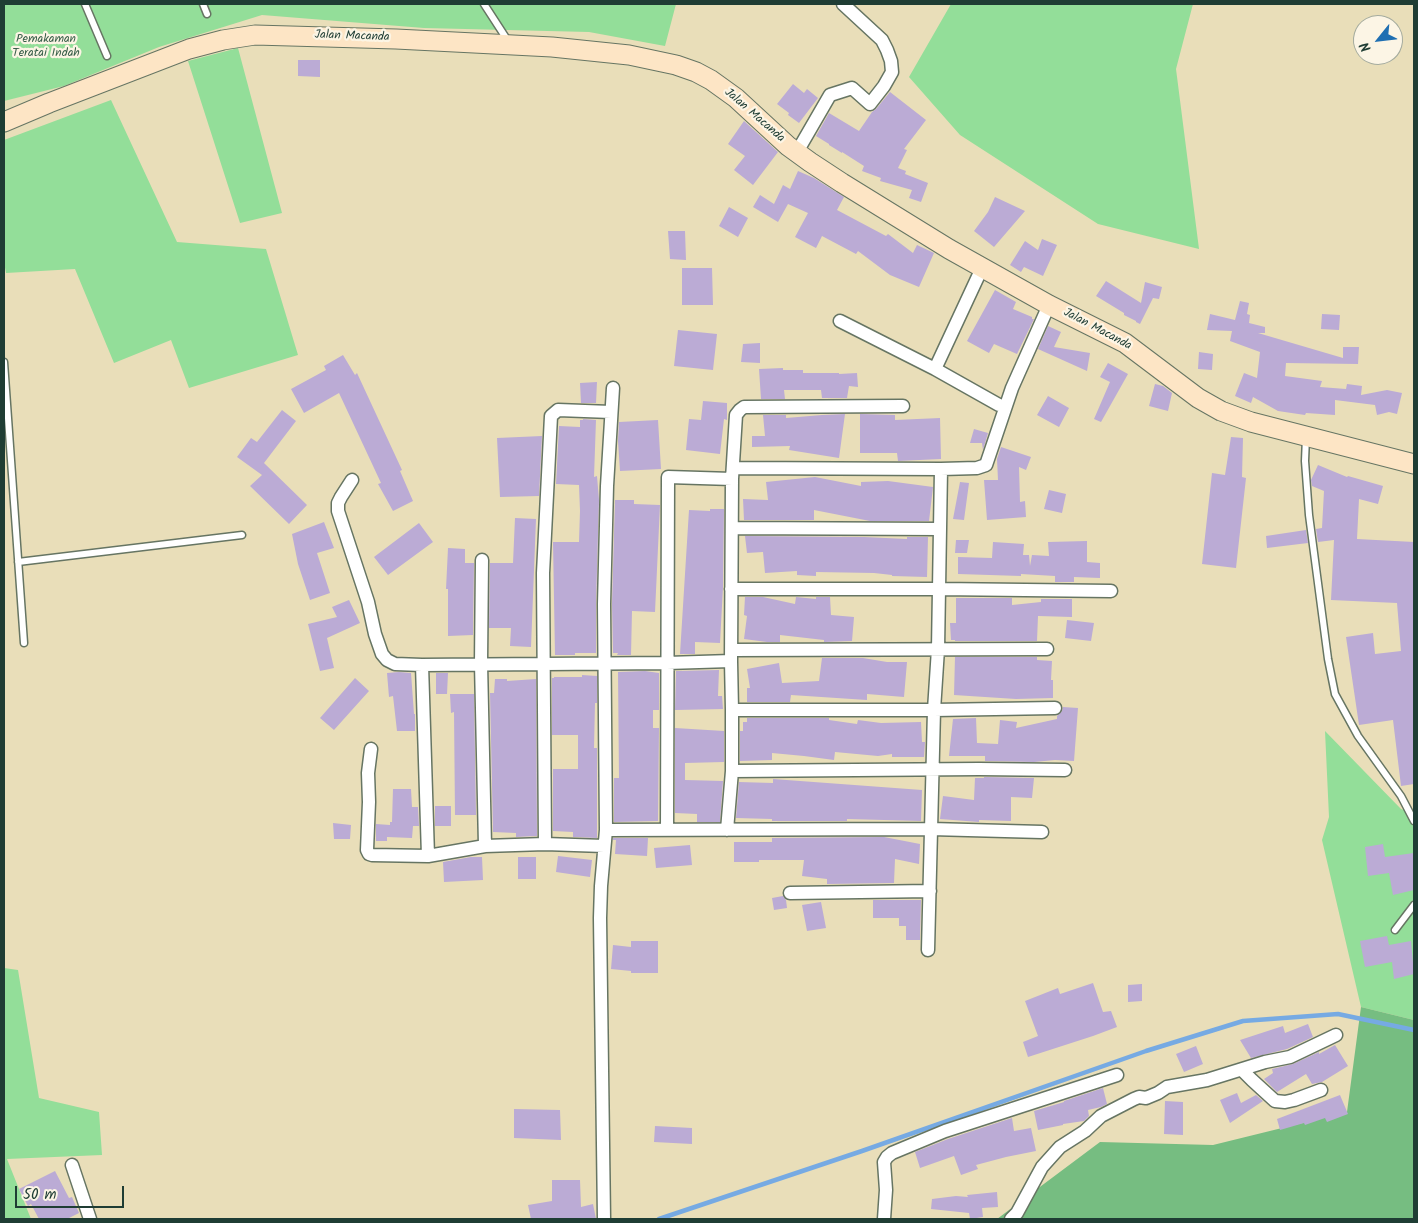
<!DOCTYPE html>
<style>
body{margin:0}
#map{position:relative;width:1418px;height:1223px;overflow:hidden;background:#e9deb9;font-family:Kalam,sans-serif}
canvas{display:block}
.frame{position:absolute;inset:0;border:5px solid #1f3d34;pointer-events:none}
.north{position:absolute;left:1353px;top:15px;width:50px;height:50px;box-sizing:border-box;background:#fcf5e5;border:1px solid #a4ab9e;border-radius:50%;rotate:241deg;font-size:14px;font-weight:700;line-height:20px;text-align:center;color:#1f3d34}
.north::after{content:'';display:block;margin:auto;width:18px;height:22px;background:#1f6fb2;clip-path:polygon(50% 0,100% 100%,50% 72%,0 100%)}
.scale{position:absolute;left:15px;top:1186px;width:109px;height:22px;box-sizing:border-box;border:2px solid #1f3d34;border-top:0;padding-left:6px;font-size:15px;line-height:18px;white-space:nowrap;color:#1f3d34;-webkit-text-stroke:4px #fcf5e5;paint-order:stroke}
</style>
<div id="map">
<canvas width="1418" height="1223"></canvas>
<div class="frame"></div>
<div class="north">N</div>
<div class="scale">50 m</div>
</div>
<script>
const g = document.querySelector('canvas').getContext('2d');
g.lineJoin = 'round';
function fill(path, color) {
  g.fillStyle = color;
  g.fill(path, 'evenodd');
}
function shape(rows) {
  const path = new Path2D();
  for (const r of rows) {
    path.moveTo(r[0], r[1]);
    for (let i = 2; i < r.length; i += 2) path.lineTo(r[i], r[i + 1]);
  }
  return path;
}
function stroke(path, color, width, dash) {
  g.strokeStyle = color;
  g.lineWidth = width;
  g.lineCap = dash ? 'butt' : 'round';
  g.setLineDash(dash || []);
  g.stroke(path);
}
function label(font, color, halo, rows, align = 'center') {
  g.font = font + ' Kalam,sans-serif';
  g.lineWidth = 4.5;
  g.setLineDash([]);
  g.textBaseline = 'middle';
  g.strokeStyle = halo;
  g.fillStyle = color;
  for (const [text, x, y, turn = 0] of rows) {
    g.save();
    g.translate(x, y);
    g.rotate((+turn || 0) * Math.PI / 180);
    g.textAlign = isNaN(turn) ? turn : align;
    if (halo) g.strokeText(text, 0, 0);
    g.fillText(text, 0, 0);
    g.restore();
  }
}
const green = shape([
 [4,4,676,4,665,46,589,32,424,28,262,15,159,47,64,86,4,101],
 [951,4,1193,4,1176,69,1199,249,1098,224,960,135,909,77],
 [238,48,282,213,240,223,188,61],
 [111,100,177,242,266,249,298,355,189,388,171,340,114,363,75,269,6,273,4,262,4,140],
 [1325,731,1401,809,1414,813,1414,1020,1361,1007,1322,840,1329,817],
 [4,968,18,970,39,1098,99,1112,102,1155,7,1159,31,1219,4,1219]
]);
const forest = shape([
 [1361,1007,1414,1020,1414,1219,997,1219,1100,1142,1213,1145,1347,1112]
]);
const stream = shape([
 [659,1219,862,1151,1146,1051,1243,1021,1338,1014,1414,1030]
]);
const building = shape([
 [298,60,320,60,320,77,298,76],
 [793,84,804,93,807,89,818,98,799,123,788,115,789,113,777,104],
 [890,92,926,120,904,149,907,150,898,168,906,171,905,174,928,183,921,202,909,198,912,190,880,181,881,178,862,171,864,166,842,152,842,153,829,145,829,144,816,136,829,113,859,131,872,112,876,109],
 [744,121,778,152,753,185,734,170,745,156,728,144],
 [798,171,814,178,844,197,837,210,886,236,888,234,913,253,917,245,934,253,919,287,890,275,858,251,856,254,822,236,816,248,795,237,808,213,788,204,778,222,753,207,760,195,774,204,783,185,790,189],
 [995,197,1025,211,994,247,974,231,988,212],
 [729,207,748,218,738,237,719,226],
 [668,231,685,231,686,260,670,259],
 [1042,239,1057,245,1043,276,1024,267,1021,272,1010,265,1025,241,1038,250],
 [682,268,712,268,713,305,682,305],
 [1106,281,1141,303,1145,282,1162,287,1159,299,1153,298,1140,324,1136,322,1136,321,1124,315,1124,313,1096,296],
 [995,290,1016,302,1013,309,1032,317,1032,319,1034,319,1017,354,994,344,989,353,967,341],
 [1240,301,1249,303,1247,314,1250,315,1249,323,1265,327,1265,333,1258,333,1343,358,1343,347,1359,347,1358,364,1286,363,1285,376,1322,381,1320,387,1346,389,1347,384,1362,386,1361,395,1387,390,1402,393,1397,414,1389,412,1377,415,1375,405,1335,400,1335,415,1306,413,1305,415,1278,411,1253,397,1251,403,1235,396,1244,373,1257,378,1260,352,1230,341,1232,331,1207,330,1210,314,1235,320],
 [1322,314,1340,315,1339,330,1321,329],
 [1048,326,1061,332,1054,347,1090,353,1087,371,1038,349],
 [678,330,717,334,713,370,674,366],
 [760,343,760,363,741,362,743,344],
 [1199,352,1213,354,1212,370,1198,369],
 [343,355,355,375,357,373,402,470,400,471,413,501,393,511,378,484,381,483,339,393,304,413,291,389,326,370,324,366],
 [1108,363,1128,374,1101,422,1094,419,1110,382,1100,377],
 [783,368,783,370,803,370,803,373,839,373,839,374,857,373,858,387,849,386,847,398,822,398,821,390,784,390,785,399,761,399,759,369],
 [597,382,596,403,581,403,580,383],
 [1155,384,1163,386,1172,393,1168,411,1149,406],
 [1048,396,1069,408,1059,427,1037,415],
 [703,401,727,403,727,420,724,419,720,454,686,450,689,419,701,420],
 [282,410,296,421,264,463,307,505,289,524,250,486,262,475,237,457,251,438,257,442],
 [845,414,839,458,789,450,790,446,752,447,752,436,765,436,763,415,786,415,786,418,822,415],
 [860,414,895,415,895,420,940,418,941,459,898,461,897,453,860,453],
 [583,419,596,420,594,477,597,476,599,500,596,604,596,653,575,653,575,655,555,655,553,542,579,542,580,511,579,485,556,484,559,426,580,427,580,420,583,420],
 [658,420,661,469,620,471,618,441,619,422],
 [974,429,988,433,983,450,982,443,970,443],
 [542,436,539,496,500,497,497,438],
 [1231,437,1243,438,1242,477,1246,478,1236,568,1202,564,1212,473,1225,475],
 [1001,447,1031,457,1026,470,1019,467,1020,502,1025,501,1026,517,987,520,984,480,998,480,997,459],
 [1318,465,1347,477,1348,476,1383,486,1378,504,1359,499,1357,539,1414,542,1414,784,1401,786,1393,720,1359,725,1346,637,1373,633,1375,654,1401,651,1397,603,1331,600,1334,540,1318,542,1316,529,1322,528,1324,491,1312,486,1311,480],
 [815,477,861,486,861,482,888,481,933,487,929,521,870,521,814,510,814,520,744,520,743,499,768,500,766,482],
 [960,482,969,483,964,520,953,519],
 [1049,490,1066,494,1062,513,1044,509],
 [615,500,634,500,634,504,660,505,655,612,632,611,631,655,617,655,618,653,613,653,612,604],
 [710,509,724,509,723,587,720,643,695,642,695,654,680,654,689,510,710,511],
 [515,518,536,519,531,647,510,646,511,628,489,628,490,563,513,563],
 [324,522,334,548,317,553,330,593,310,600,298,564,292,534],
 [419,523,433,542,388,575,374,557],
 [1306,530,1308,543,1267,548,1266,536],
 [745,536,864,537,907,539,907,537,928,537,927,577,892,576,892,575,874,573,816,572,816,576,797,575,797,571,765,573,763,552,747,553],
 [956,540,969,540,967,553,955,553],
 [1087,541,1087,562,1100,563,1100,578,1074,577,1074,582,1055,582,1055,576,1021,574,1021,576,958,574,958,557,992,558,993,542,1024,544,1023,555,1029,555,1030,566,1032,555,1049,556,1048,542],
 [448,548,465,549,465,563,474,563,473,635,448,636,448,589,446,589],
 [745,597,763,597,795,604,796,597,816,599,816,597,830,597,831,615,854,617,852,641,824,642,824,640,780,635,780,642,767,642,744,639,747,616,744,615],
 [956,598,1012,598,1012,605,1041,602,1041,599,1072,599,1072,617,1038,616,1037,641,955,641,955,640,951,640,950,623,956,623],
 [349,600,360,623,327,638,334,668,320,671,308,624,337,617,332,607],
 [1067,620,1094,623,1091,641,1065,638],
 [955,657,1037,657,1037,660,1052,661,1051,680,1053,680,1053,698,1016,699,954,695],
 [822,658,863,658,887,662,907,662,904,697,867,694,867,700,791,695,790,702,747,702,747,688,750,688,747,669,779,663,782,683,819,681],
 [719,670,718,696,722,696,723,709,675,710,676,671],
 [645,671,659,673,659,710,653,710,653,728,659,728,658,821,614,822,614,778,619,778,618,672],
 [399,672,411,673,414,714,415,714,415,731,397,731,393,696,389,697,387,673],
 [436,673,448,673,447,694,436,694],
 [582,675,597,676,597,703,595,703,594,748,597,748,597,838,573,837,573,832,553,831,553,769,578,769,578,735,552,735,552,678,554,678,554,677,582,677],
 [355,678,369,691,334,730,320,718],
 [495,679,507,679,507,681,536,679,537,836,516,837,516,833,493,832,490,693,494,693],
 [450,694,474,694,476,815,455,815,454,712,451,713],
 [1063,707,1078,708,1074,761,1055,760,1034,762,985,761,985,756,949,756,953,719,976,718,977,743,998,744,1000,720,1017,722,1016,728,1057,719,1057,716,1062,711],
 [747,718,829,718,829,720,857,724,858,720,881,723,921,722,922,742,925,742,924,757,892,757,892,754,878,756,835,752,834,760,804,756,772,753,772,760,740,761,740,731,743,731,743,722,747,722],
 [675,728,724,731,724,762,685,763,685,780,723,781,720,822,697,822,697,814,675,813],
 [984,777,1034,778,1032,798,1011,797,1011,821,979,820,979,822,940,819,943,796,974,800,975,778,984,778],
 [773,779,922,790,921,821,847,819,847,821,772,821,772,819,736,818,739,782,773,783],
 [393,789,411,789,412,807,418,807,419,826,413,826,412,838,387,837,387,841,376,841,376,824,390,825,390,822,392,822],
 [435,806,451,806,451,826,435,826],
 [333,823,351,825,350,839,334,839],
 [884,837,920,844,919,864,895,859,894,883,827,884,827,879,802,876,804,860,759,860,759,862,734,862,734,842,772,842,772,838],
 [613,838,648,838,647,856,615,854,616,840,613,840],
 [1383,844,1385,857,1414,853,1414,890,1393,895,1389,873,1368,876,1365,847],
 [690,845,692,865,656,868,654,848],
 [558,856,592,860,590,877,556,872],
 [471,857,482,857,483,880,444,882,443,862],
 [518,857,536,857,536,879,518,879],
 [783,896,786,900,787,908,774,910,772,898],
 [873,900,921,900,920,940,906,940,906,926,899,926,899,918,873,918],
 [821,902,826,928,807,931,802,905],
 [1387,936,1389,945,1411,941,1414,974,1394,979,1392,962,1365,967,1360,941],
 [631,941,658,941,658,973,631,973,631,971,611,969,613,945,631,947],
 [1093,983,1103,1012,1111,1011,1117,1027,1093,1036,1028,1057,1023,1042,1038,1036,1025,1001,1058,988,1060,994],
 [1142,984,1142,1001,1128,1002,1128,985],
 [1308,1024,1313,1037,1287,1049,1251,1058,1240,1040,1283,1026,1285,1033],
 [1335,1045,1348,1066,1322,1082,1312,1084,1306,1074,1277,1092,1264,1079,1273,1073,1272,1069,1293,1064,1319,1052,1319,1054],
 [1196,1046,1203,1064,1184,1072,1176,1054],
 [1103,1088,1107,1104,1101,1107,1088,1110,1089,1116,1084,1121,1063,1124,1063,1125,1038,1130,1034,1111,1064,1102,1064,1101],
 [1237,1093,1241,1103,1256,1095,1263,1101,1230,1123,1220,1100],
 [1340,1095,1348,1114,1327,1122,1325,1118,1305,1125,1304,1123,1280,1130,1277,1119],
 [1165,1101,1183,1102,1183,1135,1164,1134],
 [514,1109,560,1110,561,1140,514,1138],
 [1012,1118,1014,1131,1031,1128,1036,1151,1006,1157,976,1165,978,1169,961,1175,954,1156,920,1168,915,1152,948,1139],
 [655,1126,692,1128,692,1144,654,1142],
 [55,1171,69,1198,72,1197,79,1213,67,1219,39,1219,31,1204,28,1206,19,1189],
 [552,1180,580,1180,581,1207,593,1204,596,1219,531,1219,528,1205,552,1201],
 [997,1192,998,1207,982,1208,983,1217,970,1219,969,1213,931,1209,932,1199,956,1196,968,1197,967,1195]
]);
const lane = shape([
 [85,4,107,56],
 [203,4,207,14],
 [484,4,508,41],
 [4,362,24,643],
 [1306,437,1305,461,1309,515,1328,659,1335,694,1358,736,1401,796,1414,821],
 [18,562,242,535],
 [1395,930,1414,905]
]);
const street = shape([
 [797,152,830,95,852,88,870,104,884,86,892,72,891,61,887,50,882,40,843,4],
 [840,321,935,369,999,405],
 [935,369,982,268],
 [733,468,941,469,977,468,986,465,1012,388,1049,305],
 [352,480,341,497,338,503,338,511,368,602,375,634,382,654,387,660,395,664,422,665,667,663,731,661],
 [732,528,940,529],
 [482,560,481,663,485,846],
 [731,589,939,589,1111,591],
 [731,650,1047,649],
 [422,665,428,856],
 [732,710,934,710,1055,708],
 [371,749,368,773,369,802,367,850,369,854,372,855,428,856,485,846,545,844,604,846],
 [732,771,979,769,1065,770],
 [606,830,604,604,607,486,613,388],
 [667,830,668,477,732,479],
 [727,830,732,771,732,710,731,661,732,479,736,415,740,410,744,407,903,406],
 [545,844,543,573,551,416,558,410,611,412],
 [790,893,930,891],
 [928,950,934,710,938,649,941,469],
 [1242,1070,1252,1080,1275,1101,1285,1102,1294,1100,1321,1090],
 [72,1165,90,1219],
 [604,1219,600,918,601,886,606,830,931,829,1042,832],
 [884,1219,886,1190,884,1162,887,1157,892,1153,945,1131,1117,1075],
 [1011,1219,1017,1213,1042,1167,1060,1147,1085,1131,1101,1116,1134,1099,1139,1097,1146,1098,1158,1093,1167,1087,1207,1080,1265,1062,1290,1057,1336,1035]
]);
const secondary = shape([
 [4,122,49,103,189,49,223,40,255,35,396,39,552,47,629,55,676,65,696,72,711,80,736,98,788,146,810,162,842,183,949,249,1049,305,1125,343,1198,398,1221,411,1251,422,1414,464]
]);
const streetNames = [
 ["Jalan Macanda",352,37,2],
 ["Jalan Macanda",754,116,41],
 ["Jalan Macanda",1097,330,28]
];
const parkNames = [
 ["Pemakaman",46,40],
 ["Teratai Indah",46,54]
];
fill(green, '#93de99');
fill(forest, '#76bd81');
stroke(stream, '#76aae3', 4.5);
fill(building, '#bbabd5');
stroke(lane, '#667563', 9);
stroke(street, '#667563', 15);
stroke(secondary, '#667563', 21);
stroke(lane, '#fff', 6);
stroke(street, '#fff', 12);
stroke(secondary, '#fde5c5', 19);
label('12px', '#1f3d34', '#fcf5e5', streetNames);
label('12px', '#365d48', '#fcf5e5', parkNames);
</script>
